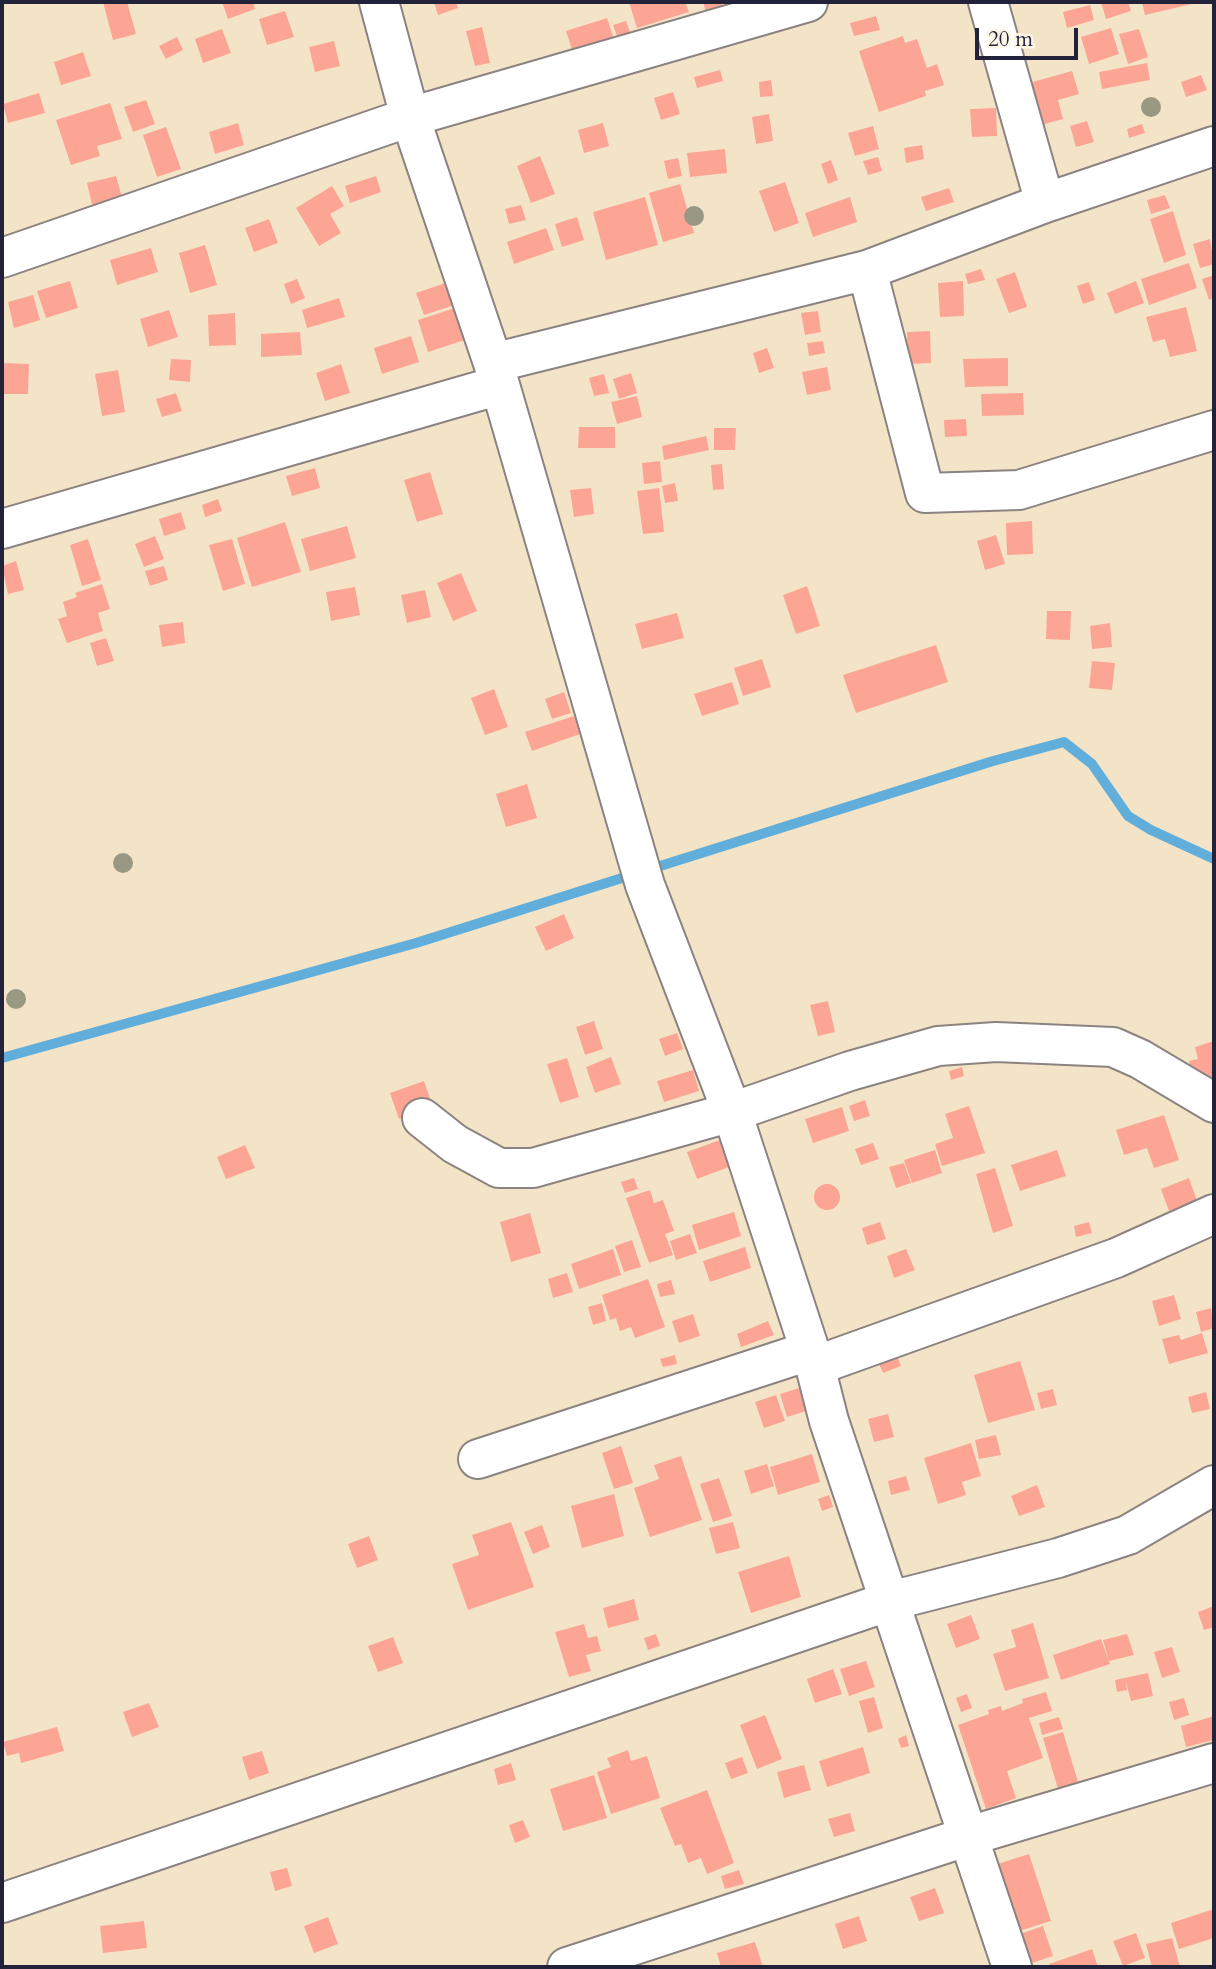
<!DOCTYPE html>
<style>
body{margin:0}
#map{position:relative;width:1216px;height:1969px;overflow:hidden;background:#f4e4c7;font-family:Cardo,serif}
canvas{display:block}
.frame{position:absolute;inset:0;border:4px solid #22223b;pointer-events:none}
.scale{position:absolute;left:975px;top:28px;width:103px;height:32px;box-sizing:border-box;border:4px solid #22223b;border-top:0;padding-left:9px;font-size:21px;line-height:24px;white-space:nowrap;color:#22223b;-webkit-text-stroke:5px #fcf5e5;paint-order:stroke}
</style>
<div id="map">
<canvas width="1216" height="1969"></canvas>
<div class="frame"></div>
<div class="scale">20 m</div>
</div>
<script>
const g = document.querySelector('canvas').getContext('2d');
g.lineJoin = 'round';
function shape(rows) {
  const path = new Path2D();
  for (const r of rows) {
    if (r.length === 3) {
      path.moveTo(r[0] + r[2], r[1]);
      path.arc(r[0], r[1], r[2], 0, 2 * Math.PI);
      continue;
    }
    path.moveTo(r[0], r[1]);
    for (let i = 2; i < r.length; i += 2) path.lineTo(r[i], r[i + 1]);
  }
  return path;
}
function stroke(path, color, width, dash) {
  g.strokeStyle = color;
  g.lineWidth = width;
  g.lineCap = dash ? 'butt' : 'round';
  g.setLineDash(dash || []);
  g.stroke(path);
}
function fill(path, color) {
  g.fillStyle = color;
  g.fill(path, 'evenodd');
}
const stream = shape([
 [2,1058,416,943,993,761,1064,742,1092,764,1128,816,1151,830,1214,859]
]);
const building = shape([
 [103,2,127,2,136,34,113,40],
 [222,2,253,2,255,9,228,19],
 [434,2,456,2,458,8,438,15],
 [629,2,685,2,689,12,637,28],
 [703,2,721,2,723,8,706,13],
 [1101,2,1128,2,1131,11,1106,19],
 [1142,2,1196,2,1196,3,1145,15],
 [1090,5,1094,20,1067,28,1063,12],
 [285,11,294,37,267,45,259,19],
 [876,16,880,30,854,36,850,23],
 [607,18,616,45,575,59,566,31],
 [626,21,630,32,617,36,613,25],
 [482,27,490,63,475,66,466,31],
 [1111,28,1119,54,1089,64,1081,37],
 [222,29,231,53,203,63,195,39],
 [1139,29,1148,57,1128,64,1119,34],
 [903,36,905,43,917,39,927,68,937,64,944,85,925,91,926,96,879,112,859,51],
 [177,37,183,50,166,59,159,46],
 [334,41,340,66,315,72,309,47],
 [83,52,91,76,61,85,54,62],
 [1147,63,1150,80,1102,89,1099,72],
 [720,70,723,81,697,88,694,77],
 [1072,71,1079,94,1058,100,1063,119,1041,125,1029,83],
 [1201,75,1207,90,1186,97,1181,82],
 [771,80,773,96,760,97,759,82],
 [673,92,680,114,661,120,654,98],
 [39,93,45,113,8,123,3,104],
 [146,100,155,124,133,132,124,107],
 [110,103,122,139,97,146,100,156,71,165,56,120],
 [996,108,997,136,972,137,970,109],
 [769,114,773,141,756,144,752,117],
 [1087,121,1094,142,1076,147,1070,126],
 [238,123,244,145,215,154,209,132],
 [603,123,609,146,584,153,578,130],
 [1142,124,1145,133,1129,138,1127,129],
 [873,126,879,149,855,156,848,133],
 [166,127,181,169,157,177,143,135],
 [922,145,924,159,906,163,904,148],
 [725,149,727,173,690,177,687,153],
 [540,156,555,194,531,203,517,166],
 [878,157,882,171,868,175,863,161],
 [678,158,682,176,668,179,664,161],
 [831,160,838,180,828,184,821,164],
 [116,176,123,201,93,209,87,183],
 [376,176,381,192,350,203,345,186],
 [785,182,799,223,774,232,759,191],
 [680,184,694,233,663,242,649,193],
 [332,186,344,206,330,214,341,233,319,246,296,208],
 [949,188,954,202,926,211,921,197],
 [1165,195,1170,208,1151,214,1147,200],
 [645,197,658,245,606,260,593,212],
 [850,197,857,222,813,237,805,213],
 [521,205,526,220,509,224,505,209],
 [1173,211,1186,255,1164,263,1150,219],
 [577,217,584,240,562,247,555,224],
 [269,219,278,243,254,252,245,228],
 [546,228,554,250,514,264,507,242],
 [1210,239,1214,264,1200,268,1193,244],
 [205,245,217,285,190,293,179,253],
 [151,248,158,272,117,285,110,260],
 [1189,263,1197,288,1149,305,1141,279],
 [981,269,985,280,968,284,965,274],
 [1015,272,1027,307,1009,313,996,279],
 [1214,275,1214,298,1209,300,1202,279],
 [297,279,305,298,291,304,284,284],
 [70,281,78,308,46,318,37,291],
 [451,281,458,304,424,315,416,293],
 [963,281,964,316,940,317,938,283],
 [1136,281,1144,303,1115,314,1107,293],
 [1089,282,1095,300,1083,304,1077,286],
 [33,295,40,320,14,328,8,302],
 [339,298,345,317,307,328,302,310],
 [458,307,468,339,428,352,418,320],
 [1186,307,1197,351,1170,357,1165,339,1153,342,1146,317],
 [169,310,178,337,148,347,140,319],
 [818,311,821,332,805,335,801,313],
 [235,313,236,345,209,346,208,315],
 [930,331,931,363,908,364,907,332],
 [300,332,302,355,261,357,261,334],
 [411,336,419,362,382,374,374,348],
 [823,341,825,353,809,356,807,343],
 [767,348,774,368,759,373,753,353],
 [1008,358,1008,386,965,387,963,359],
 [171,359,191,360,190,382,169,380],
 [2,363,29,364,28,394,2,394],
 [341,364,350,393,325,401,316,373],
 [827,367,831,390,807,395,802,372],
 [118,370,125,412,102,416,95,374],
 [631,373,637,393,619,399,613,379],
 [604,374,609,393,594,396,589,378],
 [176,393,182,411,162,417,156,399],
 [1023,393,1024,415,982,416,981,394],
 [637,396,642,417,617,424,611,402],
 [966,419,967,436,945,437,944,420],
 [579,427,615,427,615,448,578,448],
 [714,428,736,428,735,450,714,450],
 [706,436,709,450,664,460,662,446],
 [660,461,662,482,644,484,642,463],
 [722,464,724,489,713,490,711,465],
 [315,468,320,488,292,496,286,476],
 [430,472,443,514,417,522,404,480],
 [675,483,678,501,665,503,662,486],
 [591,488,594,514,574,517,570,490],
 [659,488,664,532,643,534,637,491],
 [218,499,222,511,205,517,202,505],
 [181,512,186,529,164,536,159,519],
 [1032,521,1033,554,1007,555,1006,523],
 [285,522,301,572,252,587,237,538],
 [347,526,356,558,310,571,301,539],
 [996,535,1005,564,985,570,977,541],
 [155,536,164,559,144,567,135,544],
 [88,539,101,580,82,586,70,545],
 [232,539,245,584,223,591,209,545],
 [16,561,24,590,8,594,2,566],
 [164,566,168,580,150,586,145,571],
 [461,573,477,611,453,621,437,583],
 [102,584,110,609,98,613,103,631,67,643,58,619,67,616,63,602,77,597,75,593],
 [807,586,820,626,796,634,783,595],
 [355,587,360,615,331,621,326,592],
 [425,590,431,617,407,623,401,595],
 [1047,611,1071,611,1070,640,1046,639],
 [677,613,684,638,642,649,635,624],
 [183,622,185,643,162,647,159,625],
 [1110,623,1112,647,1092,649,1090,626],
 [106,638,114,661,97,666,90,643],
 [936,645,948,682,856,713,843,675],
 [762,659,771,687,743,696,734,668],
 [1092,661,1115,663,1112,690,1089,688],
 [732,682,739,704,702,716,694,694],
 [494,689,508,727,485,735,471,698],
 [564,692,571,713,552,719,545,699],
 [574,716,580,734,532,751,525,732],
 [527,784,537,818,506,827,496,794],
 [564,914,574,938,546,951,535,927],
 [828,1001,835,1032,818,1036,810,1005],
 [594,1021,603,1049,585,1055,576,1027],
 [677,1033,683,1049,665,1056,659,1039],
 [1214,1041,1214,1085,1198,1090,1189,1061,1198,1059,1195,1047],
 [611,1057,621,1084,595,1093,586,1067],
 [567,1058,579,1097,560,1103,547,1064],
 [962,1067,964,1076,951,1080,949,1071],
 [693,1070,699,1091,664,1102,657,1081],
 [424,1081,433,1107,399,1119,390,1093],
 [865,1100,870,1116,854,1121,849,1106],
 [969,1106,985,1153,942,1166,935,1144,953,1138,945,1114],
 [842,1107,849,1131,813,1143,805,1119],
 [1164,1115,1179,1160,1154,1168,1147,1148,1124,1155,1116,1130],
 [720,1140,729,1167,697,1179,687,1152],
 [873,1143,879,1159,861,1165,855,1149],
 [245,1145,255,1168,226,1179,217,1157],
 [935,1150,942,1173,912,1183,904,1160],
 [1057,1150,1066,1176,1020,1191,1011,1165],
 [904,1163,911,1183,896,1188,889,1167],
 [995,1168,1013,1226,993,1233,976,1174],
 [634,1178,638,1189,625,1193,621,1182],
 [1189,1178,1197,1201,1169,1211,1161,1189],
 [827,1197,13],
 [650,1190,654,1203,663,1200,674,1231,665,1234,673,1255,649,1263,626,1198],
 [734,1212,741,1236,699,1250,692,1225],
 [530,1213,541,1253,511,1262,500,1222],
 [880,1222,886,1239,867,1245,862,1228],
 [1089,1222,1092,1233,1076,1237,1074,1226],
 [690,1234,697,1253,676,1260,670,1241],
 [632,1240,641,1267,624,1272,615,1246],
 [745,1247,751,1268,710,1282,703,1261],
 [613,1249,621,1275,579,1289,571,1264],
 [906,1249,915,1270,894,1278,887,1256],
 [567,1273,573,1292,553,1298,548,1279],
 [648,1279,665,1327,635,1338,631,1327,620,1331,616,1318,610,1320,602,1295],
 [671,1280,675,1294,660,1297,657,1284],
 [1174,1295,1181,1319,1159,1326,1152,1301],
 [602,1303,606,1321,593,1325,588,1307],
 [1211,1308,1214,1328,1201,1332,1196,1312],
 [693,1314,700,1336,679,1343,672,1321],
 [768,1321,774,1335,741,1347,737,1334],
 [1202,1333,1208,1353,1169,1364,1162,1339,1179,1335,1181,1340],
 [675,1355,677,1364,663,1367,660,1359],
 [898,1358,901,1366,883,1373,879,1364],
 [1020,1361,1035,1410,988,1423,974,1375],
 [799,1388,806,1411,787,1417,780,1394],
 [1053,1389,1057,1405,1041,1409,1037,1393],
 [1206,1392,1210,1409,1192,1413,1188,1397],
 [776,1395,785,1421,764,1428,755,1402],
 [888,1414,894,1437,874,1442,868,1419],
 [996,1435,1001,1455,979,1459,975,1440],
 [971,1443,981,1476,962,1482,966,1495,938,1504,924,1458],
 [621,1446,633,1483,614,1489,602,1453],
 [812,1454,820,1482,778,1495,770,1467],
 [681,1456,702,1520,650,1537,634,1488,659,1479,654,1465],
 [767,1464,774,1486,751,1494,744,1471],
 [906,1476,910,1490,891,1495,888,1481],
 [719,1478,732,1516,713,1522,700,1484],
 [1037,1485,1045,1507,1019,1516,1011,1496],
 [614,1494,624,1536,582,1548,571,1506],
 [829,1495,833,1507,822,1511,818,1499],
 [511,1522,534,1587,468,1610,452,1564,479,1555,472,1535],
 [733,1522,740,1548,716,1554,709,1528],
 [542,1525,550,1547,533,1554,524,1532],
 [369,1536,378,1560,357,1568,348,1544],
 [789,1556,801,1597,751,1613,738,1572],
 [634,1599,639,1620,608,1628,603,1608],
 [1214,1606,1214,1627,1204,1630,1198,1612],
 [971,1615,980,1639,956,1648,947,1624],
 [1033,1623,1049,1678,1005,1691,993,1654,1016,1647,1011,1630],
 [584,1624,588,1638,597,1636,601,1651,586,1655,591,1671,569,1677,555,1632],
 [656,1634,660,1646,648,1650,644,1638],
 [1127,1634,1134,1655,1109,1661,1103,1640],
 [393,1637,403,1663,378,1672,368,1646],
 [1101,1639,1110,1664,1061,1680,1053,1655],
 [1172,1647,1180,1672,1162,1678,1154,1652],
 [866,1661,875,1687,849,1696,840,1669],
 [833,1669,842,1694,815,1703,807,1679],
 [1148,1673,1153,1696,1131,1701,1126,1682,1127,1690,1117,1692,1115,1680],
 [1046,1692,1052,1711,1029,1718,1043,1758,1007,1771,1016,1798,986,1809,958,1725,989,1714,988,1710,1001,1706,1002,1711,1023,1703,1022,1699],
 [967,1694,972,1708,961,1712,956,1698],
 [874,1697,883,1728,868,1733,859,1701],
 [1184,1698,1189,1715,1174,1720,1169,1702],
 [149,1703,159,1727,132,1737,123,1712],
 [765,1715,782,1759,757,1769,740,1725],
 [1214,1716,1214,1740,1186,1747,1181,1726],
 [1059,1717,1063,1729,1042,1735,1039,1723],
 [57,1727,64,1751,21,1763,19,1753,7,1756,3,1742],
 [1063,1732,1078,1782,1058,1789,1043,1738],
 [906,1735,909,1746,901,1748,898,1739],
 [863,1747,870,1773,827,1787,819,1761],
 [628,1750,631,1761,647,1756,660,1798,611,1814,597,1772,611,1767,607,1758],
 [262,1751,269,1773,249,1780,242,1757],
 [742,1757,748,1773,731,1779,725,1763],
 [511,1763,516,1780,498,1785,494,1769],
 [804,1765,811,1790,784,1798,777,1772],
 [594,1775,607,1818,563,1831,550,1789],
 [707,1790,734,1863,707,1874,701,1858,688,1863,681,1844,675,1846,660,1808],
 [850,1813,855,1831,834,1837,828,1819],
 [523,1820,530,1837,515,1843,509,1825],
 [1029,1854,1051,1921,1019,1931,991,1866],
 [287,1868,292,1886,275,1891,270,1872],
 [739,1870,744,1884,725,1889,721,1876],
 [935,1888,944,1913,919,1921,910,1897],
 [1214,1909,1214,1938,1179,1949,1171,1923],
 [859,1916,867,1941,843,1949,835,1924],
 [328,1917,338,1944,314,1953,304,1926],
 [144,1921,147,1948,103,1953,100,1926],
 [1043,1926,1053,1956,1029,1964,1020,1934],
 [1136,1933,1145,1958,1123,1966,1113,1941],
 [1172,1938,1180,1967,1152,1967,1146,1944],
 [755,1942,763,1967,721,1967,717,1953],
 [1092,1949,1098,1967,1050,1967,1049,1964]
]);
const minor = shape([
 [379,2,410,117,493,363],
 [988,2,1045,203],
 [2,258,410,117,808,2],
 [867,270,1045,203,1214,146],
 [500,385,645,885,732,1112,815,1366,829,1421,1012,1967],
 [2,529,500,385,493,363,867,270,925,493,1019,490,1214,430],
 [422,1118,455,1144,499,1168,533,1168,732,1112,850,1071,938,1046,996,1042,1113,1047,1140,1059,1214,1103],
 [815,1366,1116,1258,1214,1214],
 [478,1459,809,1351],
 [2,1903,890,1601,1058,1558,1128,1535,1214,1485],
 [567,1967,969,1836,1214,1763]
]);
const trees = [
 [1151,107],
 [694,216],
 [123,863],
 [16,999]
];
stroke(stream, '#62aedb', 10);
fill(building, '#fda595');
stroke(minor, '#8b8381', 42);
stroke(minor, '#fff', 38);
g.fillStyle = '#989883';
for (const [x, y] of trees) {
  g.beginPath();
  g.arc(x, y, 10, 0, 2 * Math.PI);
  g.fill();
}
</script>
